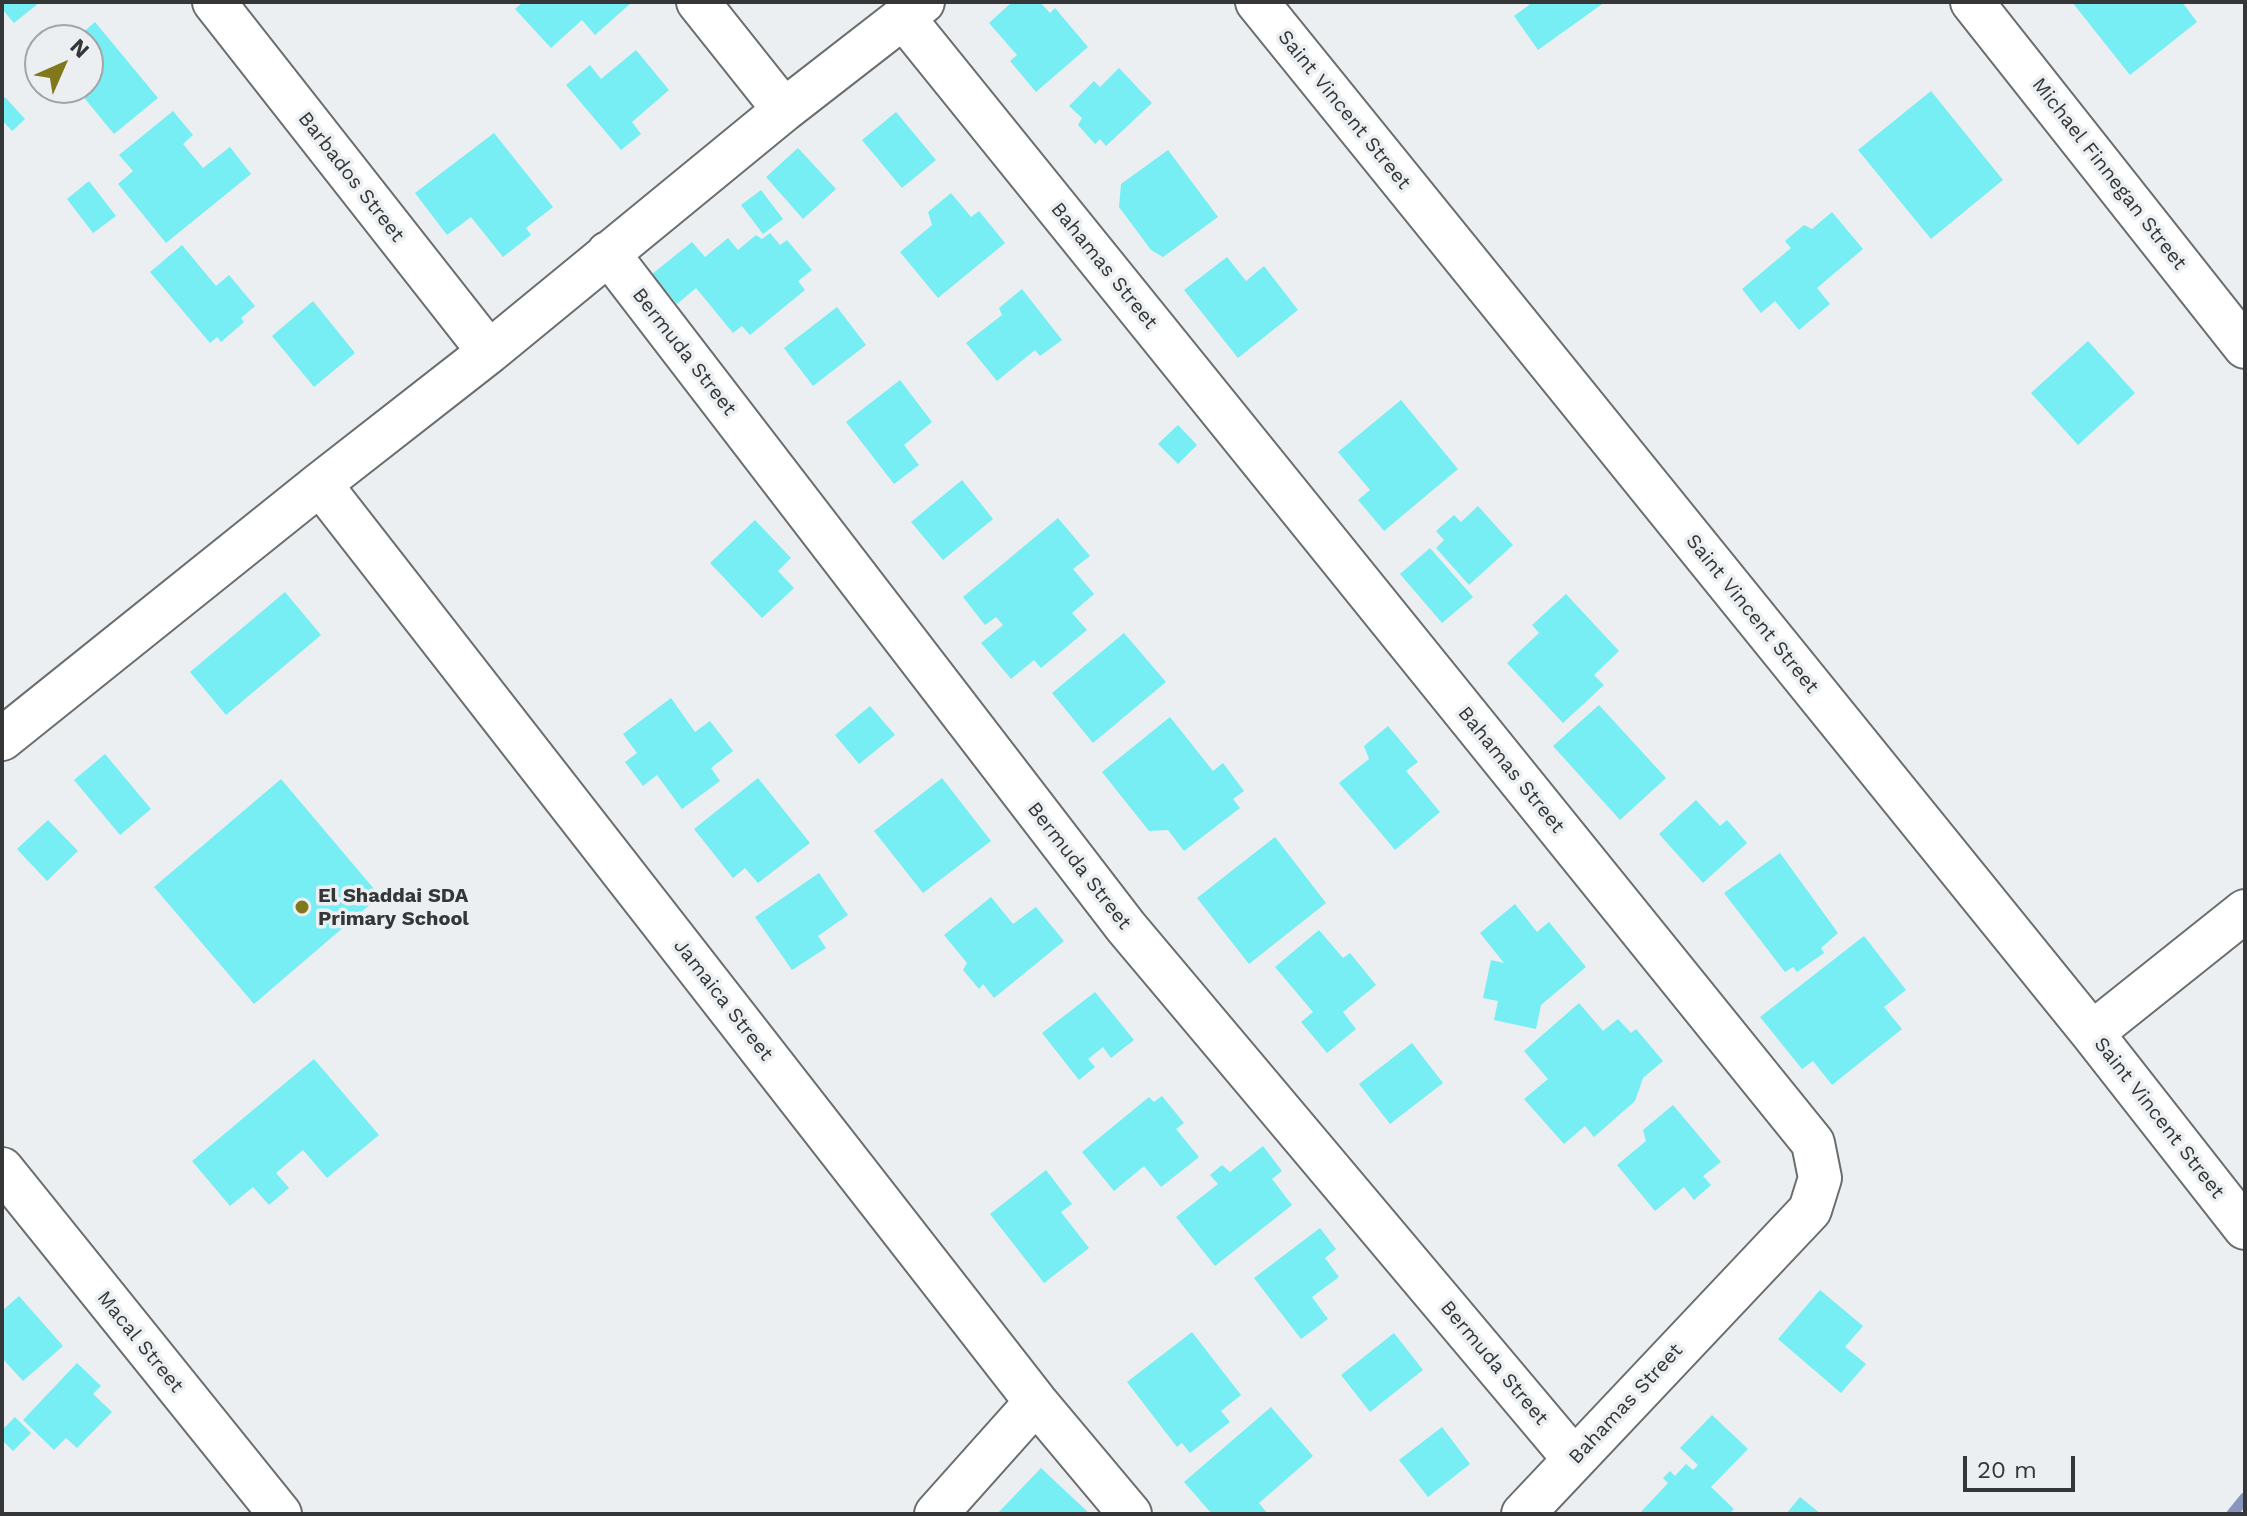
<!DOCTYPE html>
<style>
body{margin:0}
#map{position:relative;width:2247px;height:1516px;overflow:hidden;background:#ebeff1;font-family:"Work Sans",sans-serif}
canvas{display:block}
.frame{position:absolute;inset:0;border:4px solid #343637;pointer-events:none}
.north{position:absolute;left:24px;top:24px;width:80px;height:80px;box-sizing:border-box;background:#ebeff1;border:2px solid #a2a5a7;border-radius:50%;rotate:45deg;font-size:22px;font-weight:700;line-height:32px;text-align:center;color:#343637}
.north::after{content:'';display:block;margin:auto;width:28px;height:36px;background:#81781d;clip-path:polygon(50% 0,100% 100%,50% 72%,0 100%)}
.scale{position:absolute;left:1963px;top:1456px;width:112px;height:36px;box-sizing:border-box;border:4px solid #343637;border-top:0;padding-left:10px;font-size:24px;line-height:28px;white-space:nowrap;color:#343637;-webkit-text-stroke:6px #ebeff1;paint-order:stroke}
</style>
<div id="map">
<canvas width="2247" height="1516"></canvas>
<div class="frame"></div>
<div class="north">N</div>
<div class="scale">20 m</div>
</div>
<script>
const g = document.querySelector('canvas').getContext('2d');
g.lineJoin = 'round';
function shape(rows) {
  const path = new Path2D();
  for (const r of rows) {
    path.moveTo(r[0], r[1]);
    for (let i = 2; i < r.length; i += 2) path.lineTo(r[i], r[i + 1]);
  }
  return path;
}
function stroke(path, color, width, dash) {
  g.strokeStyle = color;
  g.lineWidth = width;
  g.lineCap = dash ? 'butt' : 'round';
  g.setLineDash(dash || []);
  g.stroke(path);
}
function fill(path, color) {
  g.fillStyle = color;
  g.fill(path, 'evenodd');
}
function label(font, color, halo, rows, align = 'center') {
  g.font = font + ' "Work Sans",sans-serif';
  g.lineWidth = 7;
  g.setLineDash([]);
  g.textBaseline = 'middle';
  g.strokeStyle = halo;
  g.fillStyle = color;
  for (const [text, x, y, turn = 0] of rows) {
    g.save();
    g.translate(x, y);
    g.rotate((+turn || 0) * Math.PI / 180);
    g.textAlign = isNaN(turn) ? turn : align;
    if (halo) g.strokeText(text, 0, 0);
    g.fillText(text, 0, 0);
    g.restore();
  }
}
const stream = shape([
 [2232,1514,2245,1498]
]);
const building = shape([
 [2,2,40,2,14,23,2,9],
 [523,2,632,2,595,35,582,20,551,48,515,9],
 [1012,2,1040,2,1050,13,1055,8,1088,47,1036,92,1010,61,1017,55,989,23],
 [1527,2,1605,2,1538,50,1514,16,1529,5],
 [2072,2,2182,2,2197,22,2130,75],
 [95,22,158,98,114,134,76,88,88,88,88,40,74,40],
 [636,50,669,90,632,122,641,134,621,150,566,85,590,65,601,79],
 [1119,68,1152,103,1106,146,1100,139,1095,144,1078,125,1082,118,1069,106,1094,81,1100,87],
 [1931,91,2003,180,1931,239,1858,150],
 [5,97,25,119,12,131,2,120,2,100],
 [173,111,193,135,183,144,203,168,230,147,251,174,166,243,118,184,133,171,119,155],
 [896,112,936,160,902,188,862,140],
 [494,133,553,207,526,228,531,235,503,257,471,217,447,235,415,193],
 [798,148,836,189,803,219,766,177],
 [1168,150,1218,217,1163,257,1151,250,1119,207,1121,184],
 [89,181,116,216,93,233,67,199],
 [761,190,783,219,763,234,741,205],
 [951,193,971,217,979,211,1005,243,938,298,900,252,932,225,928,212],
 [1832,212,1863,249,1817,288,1830,304,1799,330,1775,301,1761,313,1742,289,1791,248,1785,241,1804,225,1812,229],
 [770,233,780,245,787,240,812,270,798,281,805,290,750,335,742,326,733,333,696,288,677,304,652,274,692,242,705,257,728,238,738,250,756,235,762,239],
 [182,245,216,286,229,275,255,306,241,318,244,322,221,342,217,337,210,343,150,272],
 [1227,257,1246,281,1264,266,1298,310,1238,358,1184,290],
 [1022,289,1062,340,1040,356,1035,350,997,381,966,343,1002,315,999,308],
 [313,301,355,353,314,387,272,336],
 [837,307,866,345,813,386,784,348],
 [2088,341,2135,393,2078,445,2031,393],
 [900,380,932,422,904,445,919,465,894,484,846,422],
 [1401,400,1458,469,1384,531,1358,500,1370,490,1338,452],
 [1178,425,1197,445,1178,464,1158,444],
 [962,480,993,519,943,560,911,522],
 [1478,506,1513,545,1469,585,1436,548,1444,540,1436,531,1454,515,1461,522],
 [1058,518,1090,556,1073,569,1094,594,1072,613,1087,630,1041,668,1034,660,1011,679,981,643,1003,625,996,617,985,625,963,597],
 [755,520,791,558,778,571,794,588,762,618,710,563],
 [1430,548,1473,597,1442,623,1400,574],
 [285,592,321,635,226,715,190,672],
 [1566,594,1619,651,1594,675,1604,685,1563,723,1507,663,1539,633,1532,625],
 [1124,633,1166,682,1093,743,1052,693],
 [671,698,695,732,710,721,733,751,711,768,720,781,682,809,657,775,643,786,625,762,637,753,623,734],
 [1599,705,1666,778,1620,820,1553,746],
 [870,706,895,735,859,764,835,735],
 [1170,717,1213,771,1223,763,1244,791,1233,799,1240,808,1184,851,1168,830,1149,831,1102,772],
 [1388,726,1418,762,1406,771,1440,812,1395,850,1339,783,1369,759,1364,746],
 [105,754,151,809,120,835,74,780],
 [758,778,810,843,758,883,745,868,733,878,694,829],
 [942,778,991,841,923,893,874,831],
 [281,779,380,896,254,1004,154,887],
 [1696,800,1720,826,1727,820,1747,843,1703,883,1659,834],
 [48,820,78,851,47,881,17,849],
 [1275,837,1326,903,1249,964,1197,898],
 [1780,853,1838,933,1821,948,1824,953,1797,972,1793,967,1785,972,1724,893],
 [819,873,848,915,818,936,826,948,792,970,755,917],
 [991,897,1013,924,1036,907,1064,941,994,998,983,984,979,989,963,970,967,963,944,935],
 [1515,904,1537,932,1549,922,1586,967,1541,1005,1536,1029,1494,1020,1498,1001,1483,998,1491,960,1504,963,1480,933],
 [1319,930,1343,958,1350,953,1376,985,1343,1012,1356,1029,1327,1053,1301,1022,1313,1012,1275,967],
 [1864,936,1906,990,1884,1007,1902,1029,1832,1085,1813,1061,1802,1069,1760,1017],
 [1095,992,1134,1040,1111,1058,1103,1047,1088,1059,1095,1067,1079,1080,1042,1033],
 [1579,1003,1603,1031,1618,1019,1631,1033,1636,1029,1663,1061,1643,1078,1635,1101,1594,1137,1585,1126,1564,1144,1524,1099,1548,1079,1524,1051],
 [1412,1043,1443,1083,1390,1124,1359,1084],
 [314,1059,379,1135,327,1178,303,1150,276,1173,289,1188,269,1205,253,1187,230,1206,192,1161],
 [1162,1096,1184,1123,1176,1129,1199,1157,1161,1187,1144,1166,1114,1191,1082,1152,1149,1097,1154,1102],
 [1673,1105,1721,1162,1703,1176,1711,1185,1694,1200,1684,1187,1655,1211,1617,1165,1646,1141,1643,1130],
 [1263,1146,1282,1171,1272,1179,1292,1205,1215,1266,1176,1217,1218,1184,1210,1175,1222,1165,1230,1172],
 [1046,1170,1072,1204,1061,1212,1089,1248,1044,1283,990,1214],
 [1320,1228,1336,1249,1325,1258,1339,1277,1312,1297,1328,1319,1301,1339,1254,1278],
 [1820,1290,1863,1326,1845,1347,1866,1364,1841,1393,1778,1339],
 [19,1296,63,1346,23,1381,2,1358,2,1311],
 [1192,1332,1241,1395,1221,1411,1230,1422,1190,1453,1182,1443,1177,1447,1127,1382],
 [1394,1333,1423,1370,1370,1412,1341,1375],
 [77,1363,101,1386,93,1394,112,1412,77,1448,66,1438,54,1450,23,1420],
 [1271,1407,1313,1456,1259,1503,1268,1514,1212,1514,1184,1482],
 [1712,1415,1748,1449,1711,1487,1734,1509,1729,1514,1639,1514,1668,1483,1663,1478,1670,1471,1675,1476,1686,1464,1693,1470,1698,1465,1680,1448],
 [15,1417,31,1433,13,1451,2,1440,2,1430],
 [1442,1427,1470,1464,1428,1497,1399,1460],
 [1041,1468,1090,1514,997,1514],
 [1800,1497,1821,1514,1786,1514]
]);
const minor = shape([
 [214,2,489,352],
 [698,2,784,110],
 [1257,2,2092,1033,2245,1228],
 [1972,2,2245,347],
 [903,17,1813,1143,1820,1178,1810,1210,1523,1514],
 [608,253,1126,927,1574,1459],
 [320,484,1036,1402,1130,1514],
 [2,739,320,484,489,352,784,110,923,2],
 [2092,1033,2245,911],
 [2,1169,280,1514],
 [936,1514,1036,1402]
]);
const markers = [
 [302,907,8,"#81781d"]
];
const streetNames = [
 ["Saint Vincent Street",1344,110,51],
 ["Michael Finnegan Street",2109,174,52],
 ["Barbados Street",351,177,52],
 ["Bahamas Street",1104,266,51],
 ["Bermuda Street",684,352,52],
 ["Saint Vincent Street",1752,614,51],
 ["Bahamas Street",1511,770,51],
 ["Bermuda Street",1079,866,52],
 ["Jamaica Street",723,1000,52],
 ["Saint Vincent Street",2159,1118,52],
 ["Macal Street",140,1342,51],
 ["Bermuda Street",1494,1363,50],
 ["Bahamas Street",1626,1404,-47]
];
const poiNames = [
 ["El Shaddai SDA",318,896],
 ["Primary School",318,919]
];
stroke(stream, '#8795bf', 11);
fill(building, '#76eef3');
stroke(minor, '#6a6e6f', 46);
stroke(minor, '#fff', 42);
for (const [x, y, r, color] of markers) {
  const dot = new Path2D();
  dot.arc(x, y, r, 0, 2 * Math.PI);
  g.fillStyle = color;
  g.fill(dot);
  stroke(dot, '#ebeff1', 3);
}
label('20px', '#343637', '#ebeff1', streetNames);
label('bold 20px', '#343637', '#ebeff1', poiNames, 'left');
</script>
